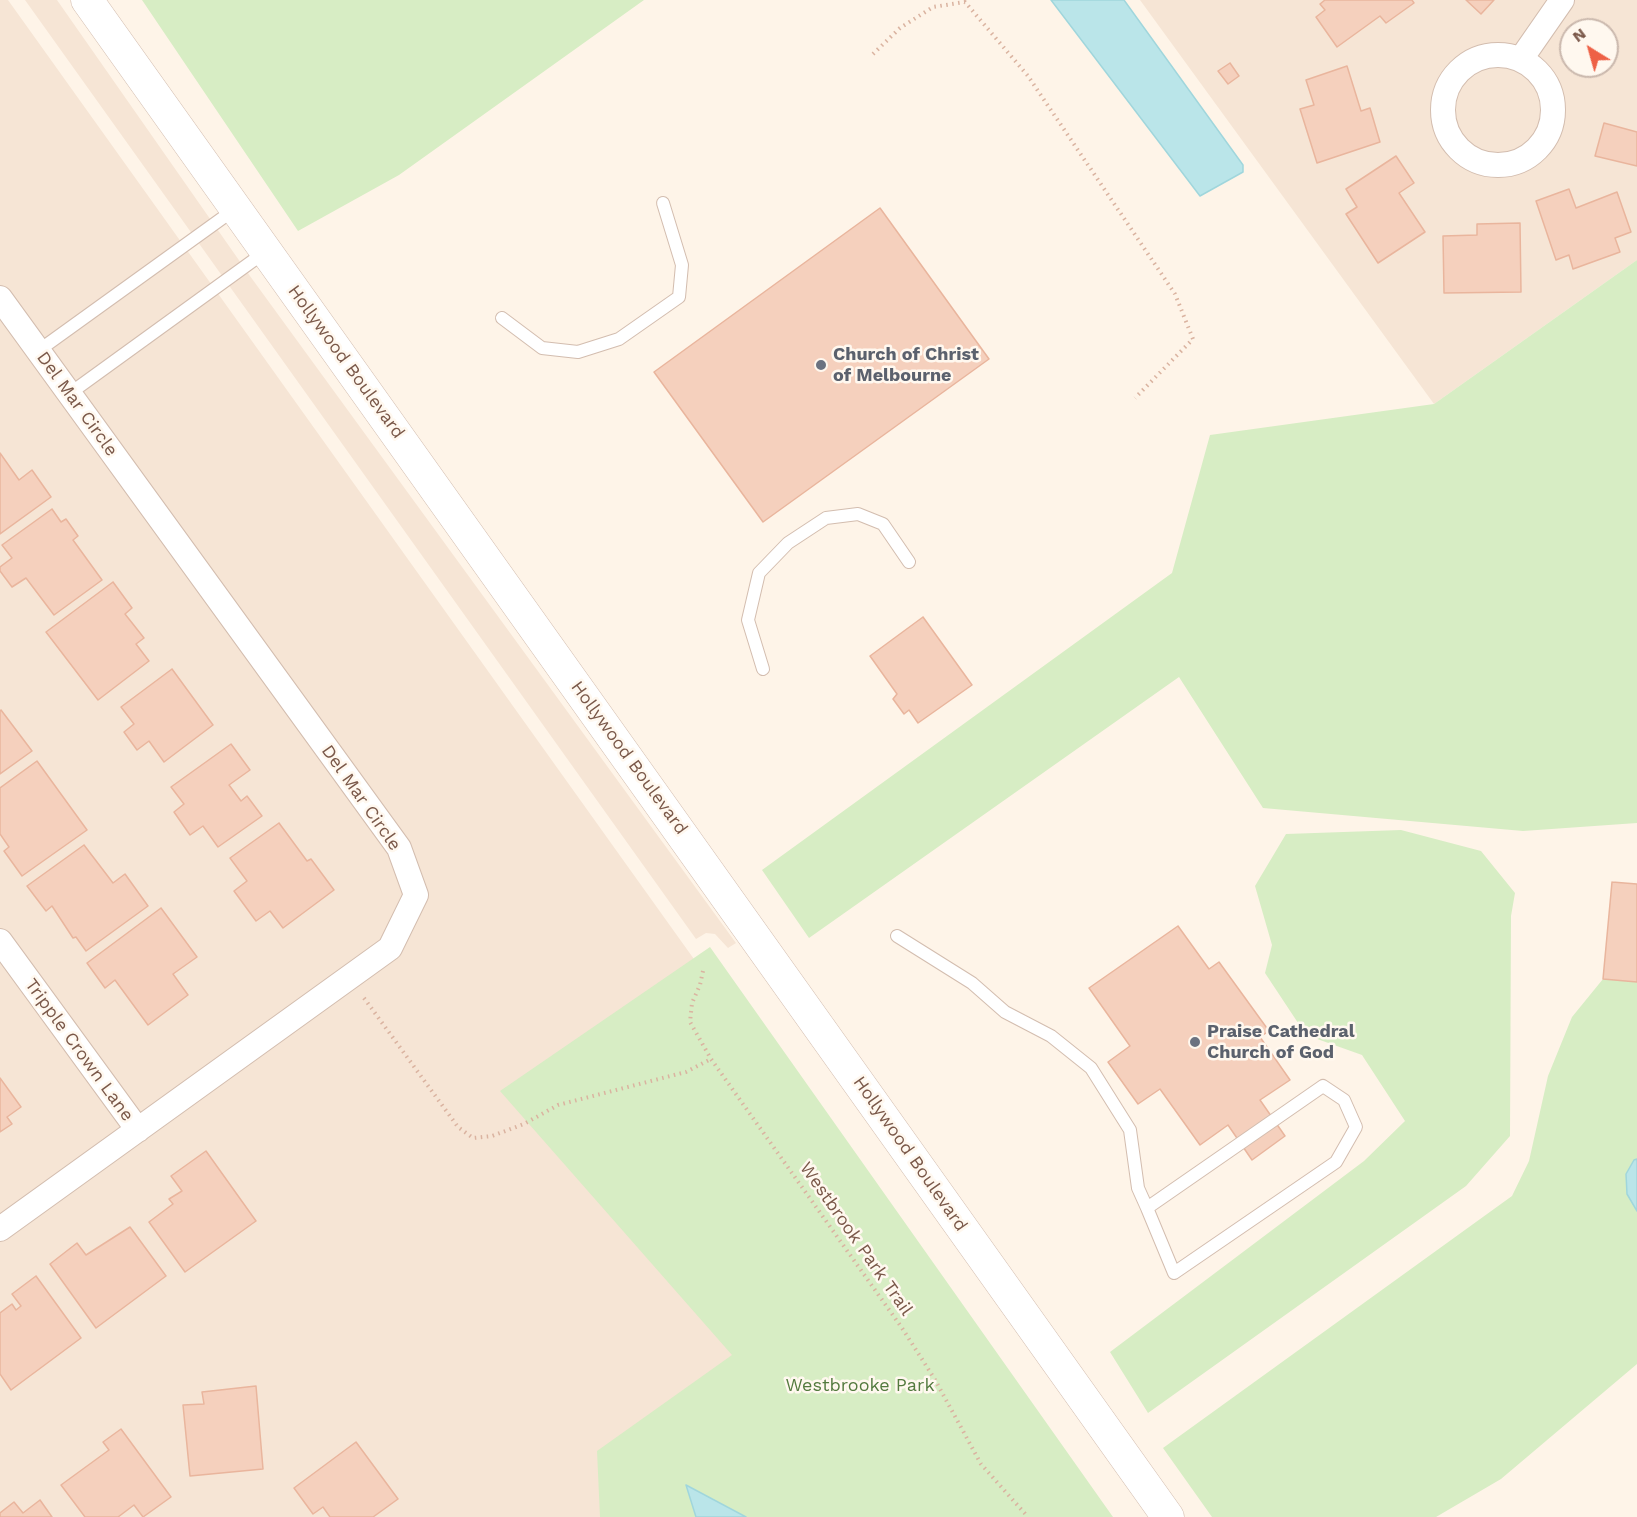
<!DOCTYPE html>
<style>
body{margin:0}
#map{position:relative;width:1637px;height:1517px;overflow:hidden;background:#fef4e8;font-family:"Work Sans",sans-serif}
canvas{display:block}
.north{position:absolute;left:1559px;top:18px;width:60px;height:60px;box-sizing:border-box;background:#fff8ef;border:2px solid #cab8ad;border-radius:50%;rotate:323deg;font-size:16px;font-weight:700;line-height:24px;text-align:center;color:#7a5849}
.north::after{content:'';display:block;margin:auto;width:21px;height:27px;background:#ee6146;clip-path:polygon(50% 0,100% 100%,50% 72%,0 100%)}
</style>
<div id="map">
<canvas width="1637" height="1517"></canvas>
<div class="north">N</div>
</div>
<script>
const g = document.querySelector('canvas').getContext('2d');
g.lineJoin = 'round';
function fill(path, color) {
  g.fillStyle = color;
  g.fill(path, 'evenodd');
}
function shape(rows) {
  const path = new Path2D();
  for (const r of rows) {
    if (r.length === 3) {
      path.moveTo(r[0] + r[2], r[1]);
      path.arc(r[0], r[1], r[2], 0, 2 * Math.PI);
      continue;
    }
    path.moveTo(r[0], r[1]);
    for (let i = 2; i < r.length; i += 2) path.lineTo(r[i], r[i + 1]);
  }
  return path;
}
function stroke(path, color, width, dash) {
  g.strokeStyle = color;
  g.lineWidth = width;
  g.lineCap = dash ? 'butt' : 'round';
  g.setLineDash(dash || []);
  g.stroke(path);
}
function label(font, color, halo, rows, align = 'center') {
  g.font = font + ' "Work Sans",sans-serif';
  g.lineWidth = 5;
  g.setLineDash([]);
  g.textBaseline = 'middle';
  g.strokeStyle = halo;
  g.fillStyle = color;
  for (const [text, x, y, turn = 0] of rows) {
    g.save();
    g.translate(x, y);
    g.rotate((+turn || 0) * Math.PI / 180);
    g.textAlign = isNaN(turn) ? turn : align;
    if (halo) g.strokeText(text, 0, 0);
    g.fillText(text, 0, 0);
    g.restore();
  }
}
const residential = shape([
 [0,0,8,0,1093,1517,0,1517],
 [25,0,57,0,250,276,736,943,728,948,715,934,706,933,696,939],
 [1140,0,1637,0,1637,260,1434,404],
 [1571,30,1607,30,1607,66,1571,66]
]);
const green = shape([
 [142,0,644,0,399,175,298,231],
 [1637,260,1637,823,1523,831,1263,808,1179,677,809,938,762,870,1172,573,1210,435,1434,404],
 [1401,830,1481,851,1515,893,1511,916,1510,1136,1466,1186,1148,1413,1110,1352,1364,1161,1405,1121,1362,1055,1306,1035,1265,973,1272,945,1255,886,1286,834],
 [710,947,1113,1517,600,1517,597,1451,732,1355,500,1091],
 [1603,979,1637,982,1637,1159,1634,1160,1627,1194,1637,1211,1637,1364,1501,1479,1436,1517,1212,1517,1163,1448,1512,1196,1529,1161,1548,1076,1572,1017]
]);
const water = shape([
 [1051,0,1124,0,1243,165,1243,172,1200,196,1051,0],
 [1637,1159,1637,1211,1627,1194,1626,1174,1634,1160,1637,1159],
 [686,1485,746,1517,696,1517,686,1485]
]);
const building = shape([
 [1325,0,1412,0,1414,3,1386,23,1380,16,1337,47,1316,17,1325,10,1320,4,1325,0],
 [1466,0,1494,0,1481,14,1466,0],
 [1230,63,1239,76,1228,84,1218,71,1230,63],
 [1347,66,1361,111,1370,108,1380,142,1317,163,1300,109,1314,105,1306,80,1347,66],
 [1604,123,1637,132,1637,166,1595,156,1604,123],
 [1396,156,1414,183,1399,193,1425,232,1378,263,1346,214,1357,207,1346,189,1396,156],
 [1569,189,1576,208,1617,192,1631,232,1615,238,1620,252,1573,269,1569,255,1556,260,1536,201,1569,189],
 [880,208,989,359,763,522,654,372,880,208],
 [1520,223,1521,292,1444,293,1443,236,1477,235,1477,224,1520,223],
 [0,453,19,480,32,470,51,497,0,534,0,453],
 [52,509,61,522,66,519,78,536,73,540,102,580,54,615,26,578,12,587,0,571,0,567,12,558,2,545,52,509],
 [113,582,132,608,125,614,144,638,136,644,149,661,98,700,46,632,113,582],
 [923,617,972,685,918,723,909,710,904,714,893,699,897,694,870,656,923,617],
 [172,669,213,725,164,762,149,741,137,750,124,732,134,724,121,707,172,669],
 [1,710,32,751,0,774,0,711,1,710],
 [231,744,250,770,229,785,241,801,247,796,262,816,218,847,203,826,190,835,174,812,184,804,171,787,231,744],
 [37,761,87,830,22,876,4,851,9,847,0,834,0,788,37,761],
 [279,823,307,861,311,859,334,890,283,928,270,911,256,921,234,891,247,881,230,858,279,823],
 [84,845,113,883,125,874,148,906,86,951,76,937,73,938,52,906,46,911,27,886,84,845],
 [1612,882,1637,884,1637,982,1603,979,1612,882],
 [161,908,197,957,173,974,188,995,148,1025,115,980,105,988,87,963,161,908],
 [1178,926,1209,969,1219,962,1269,1031,1260,1037,1290,1080,1260,1100,1285,1136,1252,1160,1228,1125,1200,1145,1160,1089,1138,1104,1108,1062,1130,1046,1089,988,1178,926],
 [0,1078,21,1107,7,1117,12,1124,0,1132,0,1078],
 [206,1151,256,1221,185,1272,149,1222,173,1204,169,1199,182,1191,171,1176,206,1151],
 [130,1227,166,1276,96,1328,50,1264,77,1243,86,1255,130,1227],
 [36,1276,81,1338,11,1390,0,1374,0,1313,12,1304,16,1310,21,1306,12,1294,36,1276],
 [256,1386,263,1469,190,1476,183,1405,204,1404,202,1392,256,1386],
 [121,1429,171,1497,143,1517,134,1505,118,1517,85,1517,61,1485,109,1450,103,1442,121,1429],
 [356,1442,398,1499,373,1517,330,1517,323,1507,313,1514,294,1488,356,1442],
 [40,1500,52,1517,0,1517,0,1513,14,1502,23,1513,40,1500]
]);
const path = shape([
 [873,54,900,28,933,7,965,2,1028,76,1175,294,1193,339,1135,398],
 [703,971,700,985,692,1003,690,1022,711,1059,902,1328,934,1378,981,1464,1028,1517],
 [364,998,458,1127,473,1138,492,1136,524,1124,558,1105,686,1072,711,1059]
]);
const service = shape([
 [502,318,542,348,578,352,619,339,679,297,682,265,663,203],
 [38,351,235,209],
 [69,394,265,252],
 [763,669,748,620,759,573,788,543,826,518,858,514,883,524,909,562],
 [897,936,972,983,1005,1012,1051,1036,1091,1068,1130,1130,1138,1188,1147,1208,1174,1273,1336,1162,1356,1127,1344,1100,1323,1086,1147,1208]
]);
const minor = shape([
 [1498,110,55],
 [1521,59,1562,0],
 [0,298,399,848,416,895,390,948,0,1229],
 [0,941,138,1130]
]);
const tertiary = shape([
 [87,0,1168,1517]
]);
const markers = [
 [821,365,6,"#6b7280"],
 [1195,1042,6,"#6b7280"]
];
const worshipNames = [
 ["Church of Christ",833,355],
 ["of Melbourne",833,376],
 ["Praise Cathedral",1207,1032],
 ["Church of God",1207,1053]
];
const streetNames = [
 ["Hollywood Boulevard",346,362,54],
 ["Del Mar Circle",77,404,54],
 ["Hollywood Boulevard",629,758,54],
 ["Del Mar Circle",361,798,55],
 ["Tripple Crown Lane",79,1050,54],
 ["Hollywood Boulevard",910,1154,55],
 ["Westbrook Park Trail",856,1239,55]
];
const parkNames = [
 ["Westbrooke Park",860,1386]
];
fill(residential, '#f6e5d5');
fill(green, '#d7edc4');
fill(water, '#bae5e9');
stroke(water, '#a0d6dc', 1.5);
fill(building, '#f5d0bd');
stroke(building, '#e9b59d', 1.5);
stroke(service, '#d3bdaf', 14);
stroke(minor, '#d3bdaf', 26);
stroke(tertiary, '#d3bdaf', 33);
stroke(path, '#dab3a0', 4, [1.5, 4.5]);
stroke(service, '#fff', 12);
stroke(minor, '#fff', 24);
stroke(tertiary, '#fff', 32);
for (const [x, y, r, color] of markers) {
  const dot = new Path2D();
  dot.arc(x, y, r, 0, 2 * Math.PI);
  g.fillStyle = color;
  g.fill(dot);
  stroke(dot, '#fff8ef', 2);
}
label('bold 18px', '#5b616d', '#fff8ef', worshipNames, 'left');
label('18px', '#7a5849', '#fff8ef', streetNames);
label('18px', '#537a3e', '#fff8ef', parkNames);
</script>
